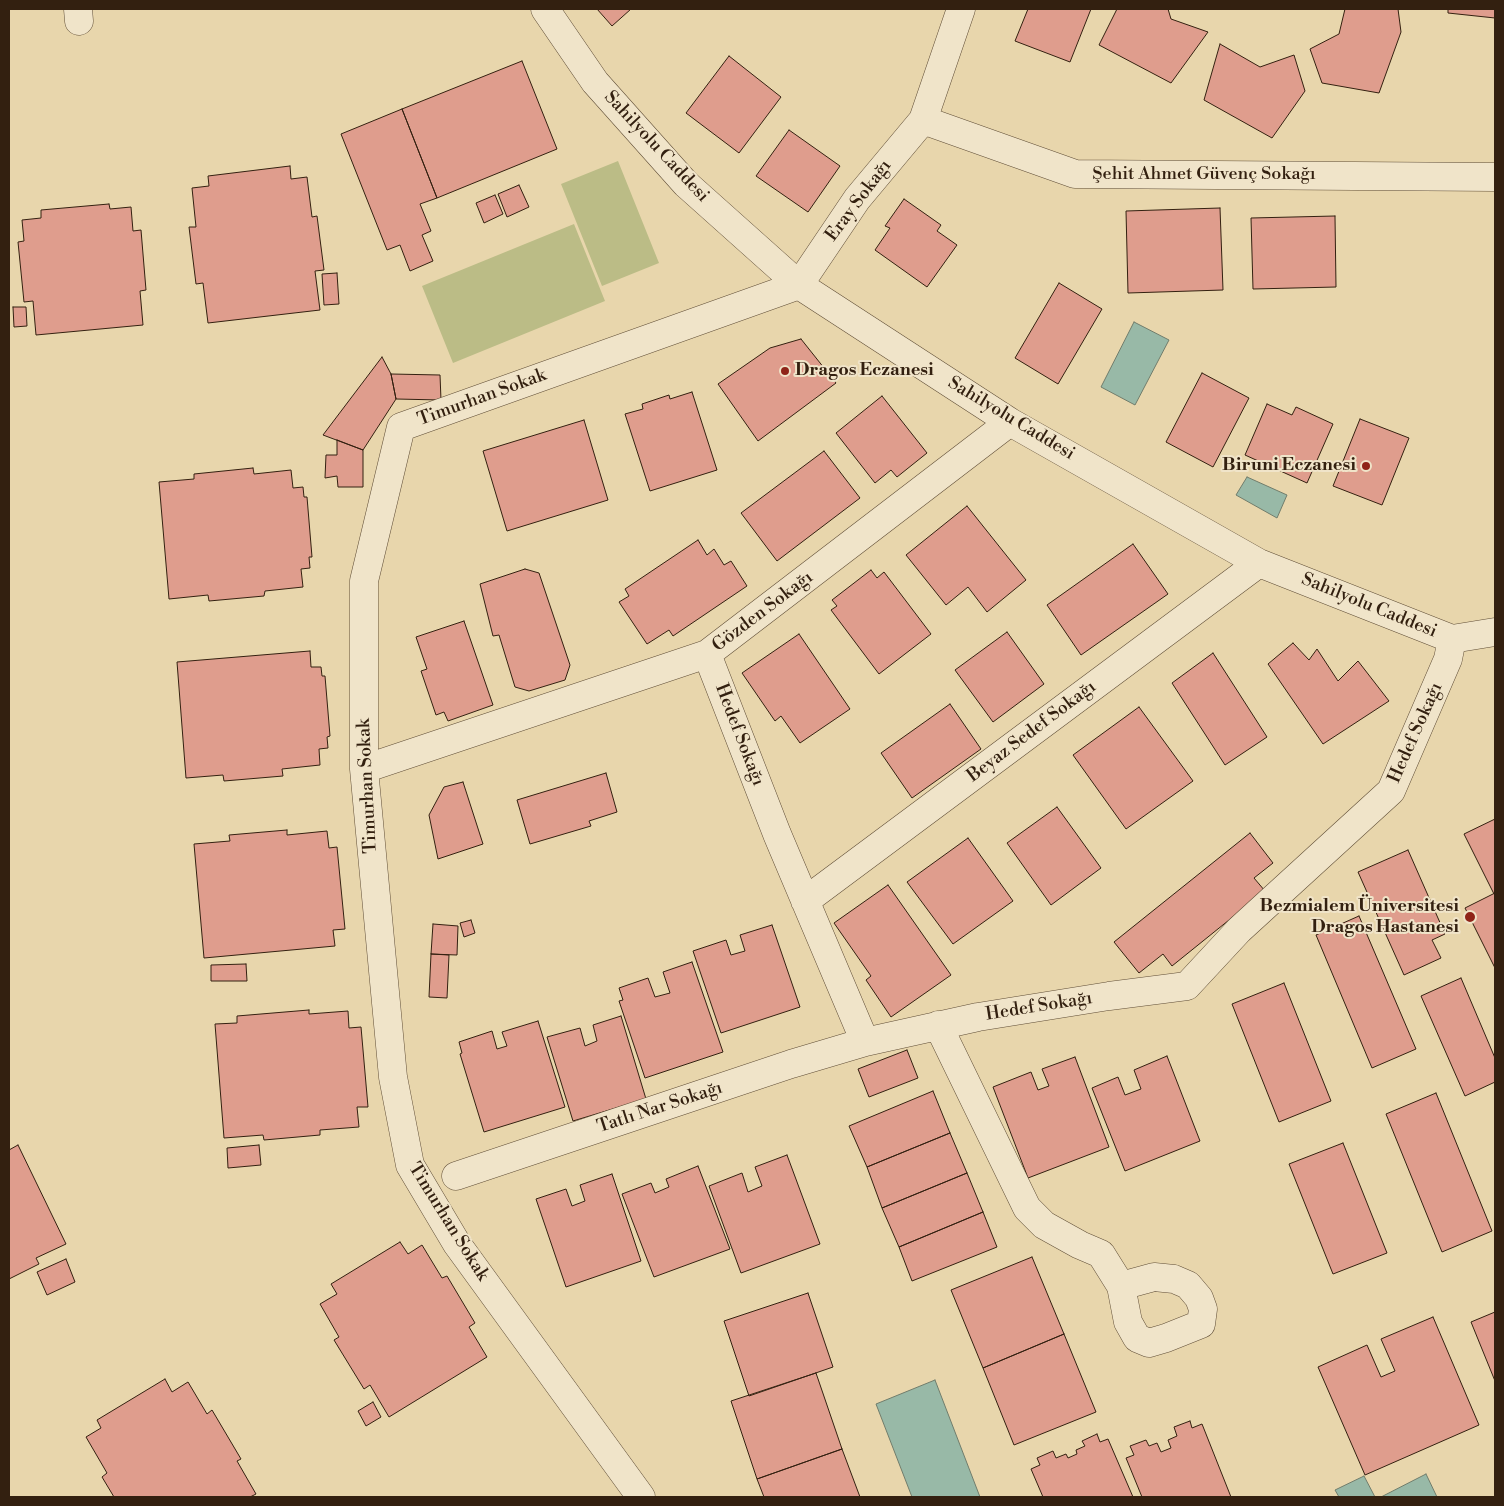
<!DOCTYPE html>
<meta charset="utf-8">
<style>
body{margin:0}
#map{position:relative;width:1504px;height:1506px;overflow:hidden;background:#e8d6ac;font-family:"Libre Bodoni",serif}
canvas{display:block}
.frame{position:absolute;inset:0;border:10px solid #332010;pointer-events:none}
</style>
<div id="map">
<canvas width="1504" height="1506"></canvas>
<div class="frame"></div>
</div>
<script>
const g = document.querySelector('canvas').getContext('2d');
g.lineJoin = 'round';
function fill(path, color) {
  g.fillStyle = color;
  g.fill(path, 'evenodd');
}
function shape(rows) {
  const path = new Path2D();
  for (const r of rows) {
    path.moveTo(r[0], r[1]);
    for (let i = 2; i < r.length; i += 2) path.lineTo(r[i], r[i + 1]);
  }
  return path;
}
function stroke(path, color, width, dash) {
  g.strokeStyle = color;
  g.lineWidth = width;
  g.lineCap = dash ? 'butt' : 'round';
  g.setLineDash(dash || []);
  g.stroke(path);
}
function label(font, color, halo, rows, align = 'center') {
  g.font = font + ' "Libre Bodoni",serif';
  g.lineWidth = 4;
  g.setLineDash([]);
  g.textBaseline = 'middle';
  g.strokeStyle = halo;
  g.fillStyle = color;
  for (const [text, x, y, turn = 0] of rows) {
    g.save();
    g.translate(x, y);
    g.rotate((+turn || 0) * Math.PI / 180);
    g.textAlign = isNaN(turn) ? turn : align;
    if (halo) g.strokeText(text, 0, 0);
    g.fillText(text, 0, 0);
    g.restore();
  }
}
const green = shape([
 [618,161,659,263,602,286,561,184],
 [574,224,605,301,453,363,422,286]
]);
const water = shape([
 [1134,322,1169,340,1135,405,1101,387,1134,322],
 [1247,477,1287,495,1277,518,1236,495,1247,477],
 [935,1380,980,1497,912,1497,876,1404,935,1380],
 [1426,1474,1437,1497,1381,1497,1426,1474],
 [1364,1476,1375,1497,1339,1497,1335,1490,1364,1476]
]);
const building = shape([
 [597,9,631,9,612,26,597,9],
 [1028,9,1091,9,1070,62,1015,41,1028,9],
 [1117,9,1168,9,1171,19,1208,32,1171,83,1099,45,1117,9],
 [1345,9,1398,9,1401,32,1379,93,1322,83,1310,49,1339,34,1345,9],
 [1448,9,1495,9,1495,18,1448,13,1448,9],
 [1220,44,1260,67,1294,55,1305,91,1272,138,1204,100,1220,44],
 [729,56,781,97,739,153,686,113,729,56],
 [522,61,557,149,437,198,402,109,522,61],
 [402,109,437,198,420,204,431,231,422,235,433,261,410,271,400,245,387,250,341,134,402,109],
 [789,130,840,166,808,212,756,176,789,130],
 [290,166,291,179,307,177,312,217,317,216,324,270,315,271,320,310,208,323,203,283,196,284,189,227,196,227,192,188,209,186,208,176,290,166],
 [519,185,529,207,507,217,498,194,519,185],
 [495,195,503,214,484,223,476,203,495,195],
 [904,199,941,225,937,231,957,245,927,287,875,250,890,228,885,226,904,199],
 [109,204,110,209,131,207,133,231,141,230,146,290,140,291,143,325,36,335,33,301,24,302,18,242,24,241,22,220,41,218,41,210,109,204],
 [1220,208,1223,290,1128,293,1126,211,1220,208],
 [1335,216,1336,287,1253,289,1251,218,1335,216],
 [337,273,339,304,324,305,322,274,337,273],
 [1059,283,1102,309,1058,384,1015,358,1059,283],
 [13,307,26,307,27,326,14,327,13,307],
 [801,339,836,383,758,441,718,384,770,348,801,339],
 [382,357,391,374,396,399,363,450,323,435,382,357],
 [1202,373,1249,398,1213,467,1166,442,1202,373],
 [391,374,440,375,441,400,396,399,391,374],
 [692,392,717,470,650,491,625,414,643,409,642,404,669,395,670,399,692,392],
 [882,396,927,453,897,477,891,470,875,483,836,433,882,396],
 [1267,404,1292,415,1296,407,1333,424,1307,483,1245,455,1267,404],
 [1360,419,1409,438,1382,505,1333,486,1360,419],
 [584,420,608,500,507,531,483,451,584,420],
 [337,440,363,450,363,487,338,487,337,476,325,478,326,455,337,455,337,440],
 [824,451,860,498,777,561,741,513,824,451],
 [253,468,254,474,291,470,293,488,303,487,304,497,307,497,312,557,309,557,310,568,301,569,303,587,265,591,264,596,209,601,208,595,169,599,159,482,194,479,194,474,253,468],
 [967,506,1026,580,987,612,968,587,946,605,906,555,967,506],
 [698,540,707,555,714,549,724,565,731,561,747,586,673,636,669,630,647,644,619,602,629,596,625,589,698,540],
 [1133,544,1168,594,1081,655,1047,605,1133,544],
 [525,569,539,573,570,665,565,680,529,691,515,687,499,635,493,636,480,584,525,569],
 [871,570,877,578,884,572,931,634,879,674,831,610,837,606,832,600,871,570],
 [464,621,493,705,448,721,444,712,436,715,421,671,427,669,416,637,464,621],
 [1007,632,1044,684,993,722,955,670,1007,632],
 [799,634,850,709,800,743,781,716,775,721,742,673,799,634],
 [1293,643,1309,660,1317,649,1338,681,1358,661,1389,701,1323,744,1268,664,1293,643],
 [310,651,311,667,321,667,322,676,325,676,330,736,327,737,328,748,319,749,320,765,282,769,283,776,224,781,223,775,186,778,177,662,310,651],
 [1213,653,1267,737,1225,765,1172,683,1213,653],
 [950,704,981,749,912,798,881,753,950,704],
 [1139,707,1193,781,1126,829,1073,755,1139,707],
 [606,773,617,812,589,821,591,826,530,844,517,800,606,773],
 [463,782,483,844,438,859,429,815,444,787,463,782],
 [1057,807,1101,868,1051,905,1007,843,1057,807],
 [1495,819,1495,893,1494,894,1464,834,1495,819],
 [287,830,287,835,327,831,329,848,337,847,345,929,333,930,335,946,204,958,194,844,230,841,229,835,287,830],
 [1250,833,1273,863,1254,878,1265,891,1172,966,1163,954,1139,973,1114,942,1250,833],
 [968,838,1013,901,953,944,907,882,968,838],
 [1408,850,1445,934,1432,940,1441,958,1404,975,1358,872,1408,850],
 [888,885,951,975,891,1017,866,980,871,976,834,923,888,885],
 [1495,893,1495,968,1465,908,1495,893],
 [1359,916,1416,1049,1372,1068,1316,935,1359,916],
 [471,920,475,933,464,937,460,923,471,920],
 [433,924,458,926,457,955,431,954,433,924],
 [772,925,800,1007,721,1033,693,951,726,940,731,955,745,951,740,935,772,925],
 [431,954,449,955,447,998,429,997,431,954],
 [692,962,723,1052,645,1078,619,1001,623,1000,619,988,648,978,655,997,670,993,663,972,692,962],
 [246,964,247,981,211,981,211,965,246,964],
 [1461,978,1495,1058,1495,1082,1465,1096,1421,996,1461,978],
 [1284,983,1331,1101,1279,1122,1232,1004,1284,983],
 [309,1010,309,1014,348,1011,349,1028,361,1027,368,1107,357,1107,359,1127,320,1130,320,1135,264,1140,263,1135,224,1138,215,1024,237,1023,237,1016,309,1010],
 [621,1016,646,1099,573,1121,547,1037,580,1028,585,1046,597,1041,593,1025,621,1016],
 [538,1021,565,1107,484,1132,460,1054,462,1053,459,1042,492,1031,497,1049,507,1046,502,1032,538,1021],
 [907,1050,918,1078,869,1097,858,1069,907,1050],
 [1167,1056,1200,1141,1125,1171,1092,1088,1118,1077,1125,1095,1141,1089,1134,1070,1167,1056],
 [1075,1057,1109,1147,1028,1178,993,1087,1031,1072,1038,1090,1049,1086,1042,1069,1075,1057],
 [933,1091,950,1133,867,1167,849,1126,933,1091],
 [1436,1093,1492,1231,1442,1252,1386,1114,1436,1093],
 [950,1133,967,1173,882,1208,867,1167,950,1133],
 [1343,1143,1387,1253,1333,1274,1289,1164,1343,1143],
 [18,1145,66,1244,36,1258,39,1264,9,1279,9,1150,18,1145],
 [259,1145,261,1165,228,1168,227,1148,259,1145],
 [787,1155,820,1244,741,1273,709,1186,742,1173,748,1192,762,1186,755,1167,787,1155],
 [698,1166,730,1249,654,1277,622,1194,651,1183,655,1193,669,1187,666,1179,698,1166],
 [967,1173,983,1212,899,1247,882,1208,967,1173],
 [612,1174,641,1261,566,1287,536,1199,566,1189,572,1206,585,1201,580,1185,612,1174],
 [983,1212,997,1247,912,1281,899,1247,983,1212],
 [400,1242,408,1254,422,1245,442,1278,447,1276,475,1323,469,1327,487,1357,389,1417,370,1385,364,1389,334,1340,339,1337,320,1304,337,1294,331,1284,400,1242],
 [1032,1257,1064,1334,983,1368,951,1290,1032,1257],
 [66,1259,75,1282,47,1295,37,1272,66,1259],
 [808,1293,833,1367,749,1396,724,1321,808,1293],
 [1495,1312,1495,1381,1471,1322,1495,1312],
 [1433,1317,1479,1425,1365,1475,1318,1367,1367,1345,1381,1377,1395,1371,1381,1339,1433,1317],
 [1064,1334,1096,1412,1014,1445,983,1368,1064,1334],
 [816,1373,842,1449,757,1479,731,1401,816,1373],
 [165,1379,172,1392,188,1382,207,1414,212,1410,241,1459,237,1461,256,1494,250,1497,114,1497,102,1477,107,1473,86,1437,101,1428,97,1420,165,1379],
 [373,1402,381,1417,366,1426,358,1411,373,1402],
 [1190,1421,1192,1428,1202,1424,1231,1497,1142,1497,1126,1458,1134,1455,1130,1446,1146,1440,1149,1446,1157,1443,1161,1452,1171,1448,1168,1440,1177,1436,1174,1427,1190,1421],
 [1097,1434,1100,1442,1108,1439,1133,1497,1043,1497,1031,1469,1040,1465,1037,1458,1053,1451,1056,1458,1066,1454,1068,1458,1077,1454,1076,1450,1085,1446,1082,1441,1097,1434],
 [842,1449,860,1497,764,1497,757,1479,842,1449]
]);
const minor = shape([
 [78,9,79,21],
 [545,9,595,82,686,184,799,285,1010,422,1259,563,1452,639,1495,632],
 [923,120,1075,174,1495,177],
 [707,654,777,834,865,1042,978,1017,1109,996,1187,986,1239,930,1391,791,1448,659,1452,639],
 [364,769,707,654,1010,422],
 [805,901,1259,563],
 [938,1025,1027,1208,1044,1225,1080,1245,1101,1254,1121,1286,1128,1322,1137,1338,1149,1343,1166,1338,1201,1324,1203,1309,1199,1298,1188,1285,1174,1279,1154,1277,1121,1286],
 [456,1176,791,1064,865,1042],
 [641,1497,457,1244,410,1165,393,1077,364,769,364,581,401,427,799,285,857,199,923,120,961,9]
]);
const markers = [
 [785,371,5,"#8f2418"],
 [1366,466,5,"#8f2418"],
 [1470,917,6,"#8f2418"]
];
const streetNames = [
 ["Sahilyolu Caddesi",656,147,47],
 ["Şehit Ahmet Güvenç Sokağı",1204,175],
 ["Eray Sokağı",859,201,-53],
 ["Timurhan Sokak",482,398,-20],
 ["Sahilyolu Caddesi",1011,419,31],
 ["Sahilyolu Caddesi",1369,606,22],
 ["Gözden Sokağı",763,612,-37],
 ["Beyaz Sedef Sokağı",1032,732,-37],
 ["Hedef Sokağı",1416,733,-66],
 ["Hedef Sokağı",739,735,69],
 ["Timurhan Sokak",368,786,-93],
 ["Hedef Sokağı",1039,1007,-9],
 ["Tatlı Nar Sokağı",660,1108,-18],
 ["Timurhan Sokak",448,1222,58]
];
const poiNames = [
 ["Dragos Eczanesi",795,371,"left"],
 ["Biruni Eczanesi",1356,466],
 ["Bezmialem Üniversitesi",1459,907],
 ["Dragos Hastanesi",1459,928]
];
fill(green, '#bbbc86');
fill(water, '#98b9a7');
stroke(water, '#707c6b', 1);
fill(building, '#df9d8d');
stroke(building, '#332010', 1);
stroke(minor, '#604e37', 29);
stroke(minor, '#f0e4c9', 28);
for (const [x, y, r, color] of markers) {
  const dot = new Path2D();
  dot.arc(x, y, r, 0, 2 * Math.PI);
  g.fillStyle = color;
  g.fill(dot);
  stroke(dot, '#f0e4c9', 2);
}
label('18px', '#332010', '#f0e4c9', streetNames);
label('bold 18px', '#332010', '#f0e4c9', poiNames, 'right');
</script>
